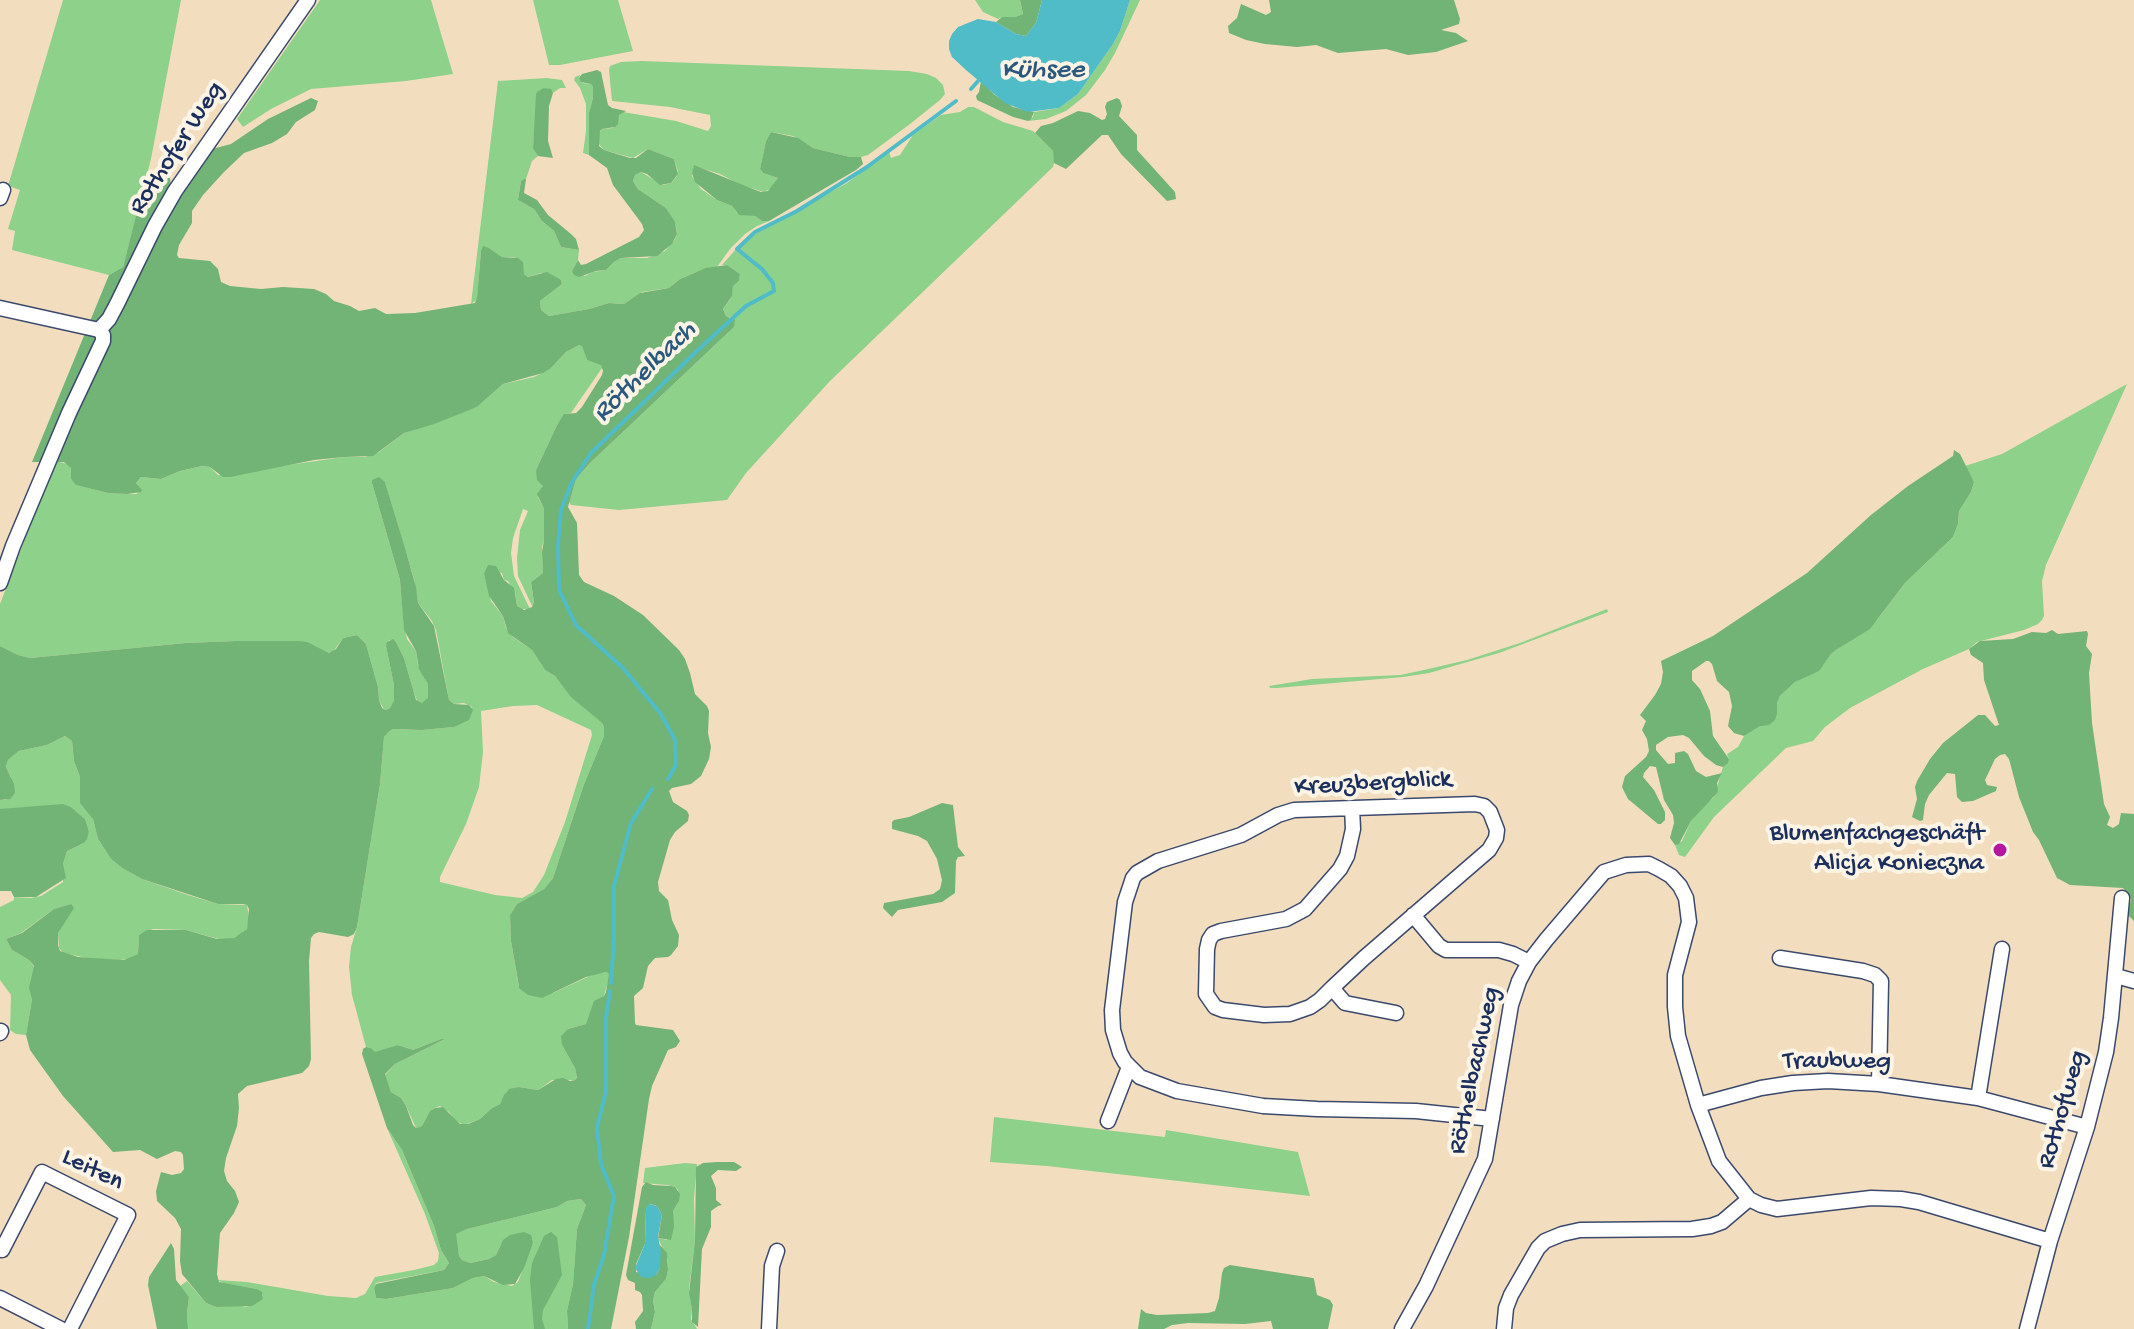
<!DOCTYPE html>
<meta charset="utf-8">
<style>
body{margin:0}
canvas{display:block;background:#f3ddbf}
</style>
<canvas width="2134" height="1329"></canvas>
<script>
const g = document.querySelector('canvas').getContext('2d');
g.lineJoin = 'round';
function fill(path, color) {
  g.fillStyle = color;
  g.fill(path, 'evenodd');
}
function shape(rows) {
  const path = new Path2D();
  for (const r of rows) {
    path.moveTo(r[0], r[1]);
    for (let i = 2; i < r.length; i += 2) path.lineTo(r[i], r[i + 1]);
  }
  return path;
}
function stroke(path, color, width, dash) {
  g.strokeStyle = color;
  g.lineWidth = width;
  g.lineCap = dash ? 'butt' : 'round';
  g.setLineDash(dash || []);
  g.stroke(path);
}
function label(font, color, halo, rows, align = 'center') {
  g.font = font + ' "Gochi Hand",sans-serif';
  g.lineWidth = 8;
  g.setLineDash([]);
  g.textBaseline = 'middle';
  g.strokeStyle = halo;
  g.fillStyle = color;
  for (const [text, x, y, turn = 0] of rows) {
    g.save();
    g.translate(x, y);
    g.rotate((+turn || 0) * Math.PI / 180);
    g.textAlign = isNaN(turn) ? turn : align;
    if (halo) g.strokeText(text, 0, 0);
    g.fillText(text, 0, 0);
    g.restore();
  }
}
const green = shape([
 [63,0,181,0,151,159,123,267,109,275,12,250,15,231,8,229,20,190,8,186],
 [320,0,431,0,453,74,406,81,311,89,271,109,243,127,237,119],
 [533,0,618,0,633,51,560,65,549,65],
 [975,0,1020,0,1023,14,1015,17,1002,17,998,19,983,12],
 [1130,0,1140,0,1115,53,1105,70,1086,95,1066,111,1046,119,1028,121,1033,117,1034,112,1059,108,1078,94,1113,44,1120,31],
 [641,61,909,71,927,74,936,78,943,85,945,94,940,100,910,124,868,155,861,157,850,157,813,148,793,136,771,132,766,141,760,169,763,173,778,178,772,188,764,192,741,185,720,174,694,166,692,176,701,189,717,200,732,206,737,213,755,216,762,221,769,221,757,226,745,234,730,249,717,267,694,273,680,279,669,288,642,292,624,304,609,303,589,309,549,316,541,310,540,301,562,284,561,280,541,273,528,277,524,274,521,260,513,257,502,257,489,248,481,251,477,300,471,304,498,81,547,78,562,80,566,88,560,88,553,93,552,91,543,88,538,91,533,145,538,156,532,161,526,179,521,181,518,200,534,209,542,221,554,231,561,247,579,250,578,260,572,271,585,276,593,272,606,270,614,262,621,258,647,258,665,251,674,241,677,234,676,226,666,208,638,189,633,181,635,175,641,172,663,185,671,183,677,176,678,171,674,159,648,149,633,158,604,150,598,143,599,133,602,129,613,128,619,115,623,112,676,121,708,131,711,126,710,115,670,107,612,101,609,70,610,66,621,62],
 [580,75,579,78,583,83,591,84,593,87,593,98,589,113,589,155,583,153,586,131,586,104,580,88,574,80,575,77],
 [968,107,974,107,1003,122,1033,131,1053,151,1055,159,1053,167,830,381,746,473,727,500,619,510,571,505,569,502,576,479,590,463,734,327,733,318,726,316,723,309,731,298,733,286,739,281,740,274,727,265,722,265,737,248,757,233,847,183,889,152,891,158,900,155,913,135,941,115,960,112],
 [579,345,582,345,587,360,601,364,602,368,571,413,565,414,557,425,536,470,543,486,538,497,544,509,544,540,542,547,543,573,531,582,534,602,532,606,518,576,517,558,520,530,528,511,523,509,513,538,511,553,514,576,530,609,521,609,517,606,515,593,508,581,504,580,502,573,484,574,491,601,503,616,506,628,513,637,532,650,545,670,555,676,572,697,602,723,604,727,604,736,583,787,553,878,544,889,517,904,510,915,511,941,519,988,553,993,594,974,606,972,609,974,609,979,604,996,589,1016,586,1024,568,1029,562,1045,575,1068,577,1076,575,1080,552,1080,538,1090,519,1087,507,1091,500,1104,492,1108,480,1119,464,1125,456,1121,449,1112,440,1106,435,1108,430,1111,422,1126,416,1128,406,1106,401,1098,391,1092,385,1075,395,1064,445,1039,441,1039,413,1050,398,1045,375,1053,371,1048,366,1047,352,995,349,967,351,947,357,927,380,784,384,737,389,730,393,729,422,730,454,727,472,707,464,703,454,704,449,700,436,630,432,621,418,603,414,579,385,482,372,483,400,580,404,625,407,639,416,651,418,665,428,684,428,699,422,704,418,703,414,693,404,658,396,642,389,640,386,646,394,685,394,700,390,708,386,710,383,708,379,700,378,687,366,644,357,635,343,638,332,653,324,652,299,641,236,641,186,643,30,658,18,655,0,646,0,604,55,461,68,464,71,468,71,479,77,485,108,493,127,494,137,494,140,488,136,483,141,477,161,479,180,471,202,466,210,467,218,475,344,457,365,457,379,452,404,433,477,407,503,384,534,377,550,369,566,352],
 [537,705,591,730,592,735,565,822,544,875,533,892,522,898,495,895,440,882,440,877,466,824,479,787,483,752,481,711,513,706],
 [2127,384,2046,565,2042,581,2044,616,2042,620,2038,624,2024,630,1977,642,1969,649,1923,669,1850,708,1825,727,1813,741,1786,748,1714,817,1685,857,1679,855,1675,845,1682,841,1691,821,1701,808,1714,797,1723,767,1729,759,1727,754,1738,747,1744,736,1777,714,1777,703,1780,696,1795,682,1823,665,1831,654,1877,620,1905,583,1953,537,1958,524,1959,511,1971,492,1974,482,1965,466,2002,454],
 [1607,609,1608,612,1499,653,1429,673,1403,677,1277,688,1270,688,1269,686,1312,679,1400,675,1424,670,1467,660,1520,643],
 [65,736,72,741,74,761,80,777,81,789,93,819,98,839,111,859,122,868,142,879,188,895,218,904,247,905,249,917,247,929,242,933,234,938,222,940,186,930,153,929,139,935,138,954,129,959,119,960,87,958,63,953,59,948,58,933,71,904,54,909,21,933,6,939,12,950,29,960,34,967,32,999,26,1035,16,1034,10,1030,11,995,0,980,0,907,14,900,14,897,31,898,41,896,63,882,63,864,67,851,84,843,89,831,85,819,71,807,56,805,5,810,0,809,0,800,6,800,11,777,6,767,8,760,19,751,47,745],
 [994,1117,1165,1137,1166,1130,1298,1152,1310,1196,1047,1166,990,1162],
 [387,1128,402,1150,434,1226,441,1250,449,1263,444,1270,376,1283,374,1288,376,1298,386,1299,453,1288,473,1278,484,1276,494,1282,512,1286,518,1282,533,1243,501,1244,496,1255,489,1259,470,1263,462,1260,459,1256,455,1234,467,1229,537,1212,557,1207,567,1201,581,1199,586,1205,577,1229,573,1284,567,1311,568,1329,188,1329,187,1313,189,1297,180,1286,187,1281,206,1303,216,1307,237,1305,246,1307,263,1299,263,1295,257,1289,223,1283,217,1280,247,1282,328,1296,356,1298,365,1294,375,1277,414,1270,434,1265,438,1261,439,1253,425,1214],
 [685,1163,697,1164,694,1198,695,1240,689,1289,692,1309,691,1319,697,1329,651,1329,655,1312,653,1300,655,1292,666,1279,668,1270,668,1260,658,1238,667,1240,673,1211,679,1201,678,1190,675,1187,667,1185,643,1183,645,1168]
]);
const forest = shape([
 [1020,0,1042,0,1036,23,1026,36,1016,34,996,22,1002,17,1015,17,1023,14],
 [1269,0,1454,0,1460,19,1459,24,1441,30,1456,33,1468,41,1436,52,1408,55,1386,49,1338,53,1316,45,1297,47,1265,44,1246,40,1229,33,1228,26,1237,18,1241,4,1266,15,1271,12],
 [597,70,601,72,608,105,612,108,626,111,619,115,618,124,615,127,602,129,600,131,599,146,604,150,630,158,636,158,648,149,674,159,678,174,671,183,660,185,647,174,641,172,635,175,633,181,638,189,666,208,675,222,677,234,672,244,657,256,621,258,614,262,606,270,596,271,579,277,574,275,572,271,578,260,581,265,586,264,639,237,644,230,642,224,613,185,607,168,589,155,589,113,593,98,593,87,591,84,581,82,579,78,582,74],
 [981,81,995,95,1013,107,1034,112,1031,119,1028,121,1013,117,977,100,976,96,979,92],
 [543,88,551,89,553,93,549,106,548,141,553,158,538,156,533,148,536,94,538,91],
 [311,98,318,101,315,110,296,122,287,134,272,143,244,153,224,172,203,195,192,211,192,223,179,245,177,255,179,258,210,261,218,269,221,282,230,286,261,289,283,287,314,289,326,294,334,301,350,306,359,311,375,308,386,314,415,313,475,303,477,298,481,251,483,246,489,248,502,257,518,258,523,262,524,274,528,277,547,272,561,280,562,284,540,301,541,310,549,316,589,309,609,303,624,304,640,293,669,288,680,279,706,268,727,265,740,274,739,281,733,286,732,296,723,309,726,316,735,320,734,327,590,463,576,479,568,507,577,523,579,575,584,582,614,596,643,615,679,650,685,659,690,673,695,694,707,706,709,711,708,733,711,747,709,759,701,776,691,784,672,788,669,791,673,802,687,811,689,815,688,821,675,832,670,840,658,882,659,891,668,900,672,920,679,935,678,946,671,955,668,957,655,958,648,966,643,988,634,996,635,1023,636,1025,673,1030,680,1041,676,1047,668,1050,652,1086,649,1099,629,1237,611,1329,568,1329,567,1311,573,1284,577,1229,586,1205,581,1199,567,1201,557,1207,537,1212,467,1229,456,1234,459,1256,462,1260,470,1263,489,1259,496,1255,503,1240,510,1235,524,1232,531,1235,533,1243,524,1268,515,1284,503,1285,484,1276,473,1278,453,1288,386,1299,376,1298,374,1288,376,1284,444,1270,449,1263,441,1250,434,1226,402,1150,387,1128,362,1054,363,1049,366,1047,371,1048,375,1052,398,1045,413,1050,441,1039,445,1039,395,1064,385,1074,391,1092,401,1098,406,1106,413,1125,416,1128,422,1126,430,1111,435,1108,443,1107,460,1124,468,1124,480,1119,492,1108,500,1104,504,1095,509,1089,519,1087,538,1090,556,1079,563,1078,570,1081,575,1080,577,1077,575,1068,562,1045,561,1036,568,1029,586,1024,594,1001,604,996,606,992,609,974,606,972,586,977,542,998,528,995,519,988,518,981,511,941,510,915,517,904,544,889,553,878,583,787,604,736,604,727,602,723,571,697,555,676,545,670,532,650,508,633,503,616,489,596,484,574,488,565,496,566,504,580,514,588,517,606,524,610,532,607,534,602,531,582,543,573,542,552,544,540,544,509,537,494,543,486,537,480,536,470,557,425,564,414,576,413,582,407,602,375,603,371,601,365,587,360,582,346,579,345,566,352,550,369,543,373,503,384,477,407,434,424,404,433,373,456,344,457,314,460,230,477,223,477,210,467,202,466,180,471,161,479,141,477,136,483,142,490,141,492,127,494,108,493,76,485,71,479,71,468,64,462,32,462,109,275,123,267,140,200,153,180,160,176,166,175,170,178,172,194,212,149,231,144,268,119],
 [1117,98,1120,100,1122,106,1119,116,1137,135,1137,150,1175,192,1176,199,1167,201,1121,154,1108,135,1102,135,1066,169,1054,163,1053,151,1035,133,1041,126,1053,123,1078,111,1090,113,1102,120,1105,119,1107,114,1105,107,1107,102],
 [771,132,798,138,813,148,850,157,861,157,863,164,856,170,769,221,762,221,755,216,739,215,732,206,717,200,695,182,692,173,694,165,753,189,761,192,768,191,778,178,763,173,760,169,766,141],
 [524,179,526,179,524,193,537,200,548,215,571,234,576,239,579,250,561,247,554,231,542,221,534,209,518,200,521,181],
 [1954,450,1960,454,1974,482,1971,492,1959,511,1958,524,1953,537,1905,583,1870,629,1839,648,1831,654,1819,671,1795,682,1780,696,1777,703,1777,714,1775,720,1769,725,1760,726,1744,736,1734,733,1728,726,1732,706,1729,692,1717,681,1712,664,1709,661,1706,661,1692,671,1692,680,1700,689,1710,711,1713,736,1729,759,1728,763,1723,767,1716,765,1704,756,1689,738,1683,735,1668,737,1656,745,1656,750,1668,764,1675,763,1675,753,1684,751,1688,754,1696,771,1706,777,1722,773,1717,783,1718,792,1691,821,1679,844,1675,845,1670,838,1674,823,1673,815,1664,800,1656,767,1650,766,1644,773,1643,777,1654,790,1665,812,1665,820,1661,824,1658,824,1628,799,1622,787,1625,776,1646,757,1649,751,1647,739,1642,730,1646,721,1640,715,1655,695,1661,684,1663,672,1661,661,1713,636,1807,573,1871,515,1908,486,1953,456],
 [379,477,385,482,405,548,416,587,418,603,434,626,449,700,454,704,469,705,473,710,469,720,454,727,422,730,393,729,389,731,384,737,380,784,357,927,354,934,348,937,319,932,314,934,311,938,309,961,311,1059,309,1066,302,1073,247,1086,238,1094,239,1108,237,1126,226,1158,224,1171,227,1181,235,1191,239,1202,234,1213,220,1233,217,1274,219,1282,257,1289,262,1292,263,1299,252,1306,216,1307,206,1303,182,1274,180,1261,181,1229,175,1218,157,1201,156,1191,161,1172,172,1175,181,1173,184,1169,183,1155,181,1152,175,1151,157,1159,140,1150,113,1152,63,1096,30,1050,26,1035,32,999,29,988,34,966,29,960,12,950,6,939,22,933,54,909,71,904,74,908,58,933,58,945,60,951,78,957,124,960,138,954,139,935,147,930,186,930,217,939,234,938,247,929,249,909,247,905,243,904,218,904,142,879,122,868,111,859,98,839,93,819,80,803,80,777,74,761,72,741,65,736,47,745,19,751,8,760,6,767,14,784,15,793,10,799,0,800,0,646,18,655,30,658,186,643,236,641,299,641,307,642,329,653,336,649,343,638,357,635,366,644,378,687,379,700,382,708,386,710,390,708,394,700,394,685,386,646,387,642,393,639,396,642,404,658,416,700,422,703,428,698,428,684,419,669,416,651,404,630,400,580,372,483,372,480],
 [2052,630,2058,634,2087,631,2088,634,2086,646,2092,654,2089,673,2092,723,2104,804,2110,817,2107,825,2113,828,2119,824,2121,813,2134,814,2134,921,2128,915,2131,899,2123,888,2070,885,2057,878,2039,840,2033,832,2019,797,2009,759,2005,754,2000,755,1995,759,1985,780,1987,785,1997,787,1996,791,1973,801,1962,802,1957,797,1955,774,1947,773,1929,795,1925,804,1923,820,1920,821,1912,817,1917,799,1915,787,1917,781,1930,759,1943,743,1978,715,1985,715,1995,726,1999,725,1984,680,1983,663,1971,655,1969,649,1980,641,2013,639,2032,632,2046,633],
 [942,803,953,805,958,847,965,856,958,857,956,861,955,893,942,902,898,910,892,917,883,908,884,903,933,894,940,889,942,880,937,859,927,841,918,836,892,829,892,822,894,820,909,817],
 [63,804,71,807,85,819,89,831,87,839,84,843,67,851,63,864,66,878,36,897,14,897,11,891,0,891,0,809],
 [717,1162,734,1162,742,1167,736,1171,718,1170,711,1176,716,1188,716,1200,722,1205,718,1206,711,1211,711,1227,702,1249,698,1327,692,1322,692,1309,689,1293,695,1240,696,1167,703,1163],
 [646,1182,653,1185,671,1186,675,1187,680,1194,679,1201,673,1211,674,1227,671,1240,658,1238,662,1215,657,1206,650,1204,646,1209,645,1244,636,1264,636,1272,656,1275,660,1268,659,1244,667,1253,668,1270,666,1279,655,1292,653,1300,655,1312,651,1329,636,1329,635,1322,643,1311,642,1295,640,1292,635,1290,635,1283,628,1280,626,1275,642,1187],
 [551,1232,557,1237,562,1275,543,1310,542,1319,545,1329,534,1329,530,1280,532,1263,544,1236],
 [171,1243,174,1249,176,1280,189,1297,187,1313,188,1329,157,1329,148,1285,149,1277],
 [1230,1265,1313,1278,1314,1279,1317,1295,1330,1300,1333,1305,1328,1329,1273,1329,1271,1321,1245,1324,1188,1323,1172,1325,1164,1329,1138,1329,1141,1309,1146,1313,1157,1315,1208,1313,1215,1311,1219,1298,1222,1273,1224,1268]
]);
const water = shape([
 [1042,0,1130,0,1120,31,1113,44,1078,94,1059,108,1028,112,1005,103,966,70,952,57,949,49,949,41,952,34,958,27,978,19,996,22,1016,34,1026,36,1036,23],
 [649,1204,657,1206,662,1215,658,1236,661,1252,660,1268,656,1275,650,1278,641,1277,635,1268,645,1244,646,1209]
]);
const stream = shape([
 [971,89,979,80],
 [668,779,676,765,675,740,661,714,623,668,576,625,559,590,558,545,561,510,572,482,591,453,700,348,746,306,774,291,773,283,762,269,737,249,755,232,797,211,867,167,956,101],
 [611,983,614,938,614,886,631,823,652,789],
 [588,1329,594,1285,604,1255,614,1196,601,1164,597,1128,606,1091,606,1017,610,991]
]);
const minor = shape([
 [0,198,3,190],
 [0,308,99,330],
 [99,330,109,319,117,304,155,226,175,191,308,0],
 [0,583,13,546,69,413,103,341,103,335,99,330],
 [1413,915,1439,946,1446,950,1499,950,1513,954,1529,962],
 [1780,958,1863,971,1875,975,1881,981,1879,1084],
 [2116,976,2134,981],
 [1332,988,1320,1000,1310,1007,1290,1014,1264,1015,1223,1010,1215,1007,1206,994,1207,949,1209,940,1213,934,1221,931,1286,919,1305,909,1340,869,1347,856,1353,829,1352,808],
 [1396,1013,1345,1003,1332,988,1364,958,1489,850,1496,838,1497,830,1490,812,1484,806,1475,804,1294,810,1278,815,1241,835,1158,861,1137,873,1133,878,1125,902,1112,1010,1113,1030,1120,1053,1125,1062,1140,1077,1177,1091,1263,1106,1317,1109,1416,1111,1492,1119],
 [0,1033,1,1031],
 [1978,1098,2002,949],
 [1698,1105,1761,1088,1793,1083,1828,1081,1879,1084,1978,1098,2087,1127],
 [1108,1121,1129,1067],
 [2,1250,42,1172,128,1215,70,1329],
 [0,1298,61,1329],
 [769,1329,772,1266,777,1251],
 [1402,1329,1426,1286,1485,1159,1511,1005,1519,981,1529,962,1546,940,1604,872,1626,865,1649,864,1659,869,1671,876,1680,886,1686,898,1689,922,1675,975,1675,1007,1678,1036,1698,1105,1719,1161,1749,1199,1761,1205,1777,1209,1871,1198,1901,1199,1919,1202,2050,1241],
 [1504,1329,1506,1308,1511,1295,1538,1248,1545,1241,1562,1234,1580,1230,1692,1229,1711,1226,1722,1222,1749,1199],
 [2027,1329,2050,1241,2087,1127,2106,1052,2111,1018,2122,898]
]);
const markers = [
 [2000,850,8,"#b5179e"]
];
const streetNames = [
 ["Rothofer Weg",178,149,-57],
 ["Kreuzbergblick",1373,785,-3],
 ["Traubweg",1837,1063],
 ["Röthelbachweg",1476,1071,-78],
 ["Rothofweg",2064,1110,-74],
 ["Leiten",92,1171,26]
];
const poiNames = [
 ["Blumenfachgeschäft",1984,835],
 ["Alicja Konieczna",1984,865]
];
const waterNames = [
 ["Kühsee",1043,72],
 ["Röthelbach",646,373,-44]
];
fill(green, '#8ed18a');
fill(forest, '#72b376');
fill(water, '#4fbcc8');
stroke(stream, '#4fbcc8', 4);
stroke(minor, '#3b496d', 17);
stroke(minor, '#fff', 14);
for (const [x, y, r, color] of markers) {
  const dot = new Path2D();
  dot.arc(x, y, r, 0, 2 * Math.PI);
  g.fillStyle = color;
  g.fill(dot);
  stroke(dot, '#fcf5e5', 3);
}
label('26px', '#1b2f5e', '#fcf5e5', streetNames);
label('26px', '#1b2f5e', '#fcf5e5', poiNames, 'right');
label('italic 28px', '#2b597e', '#fcf5e5', waterNames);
</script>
